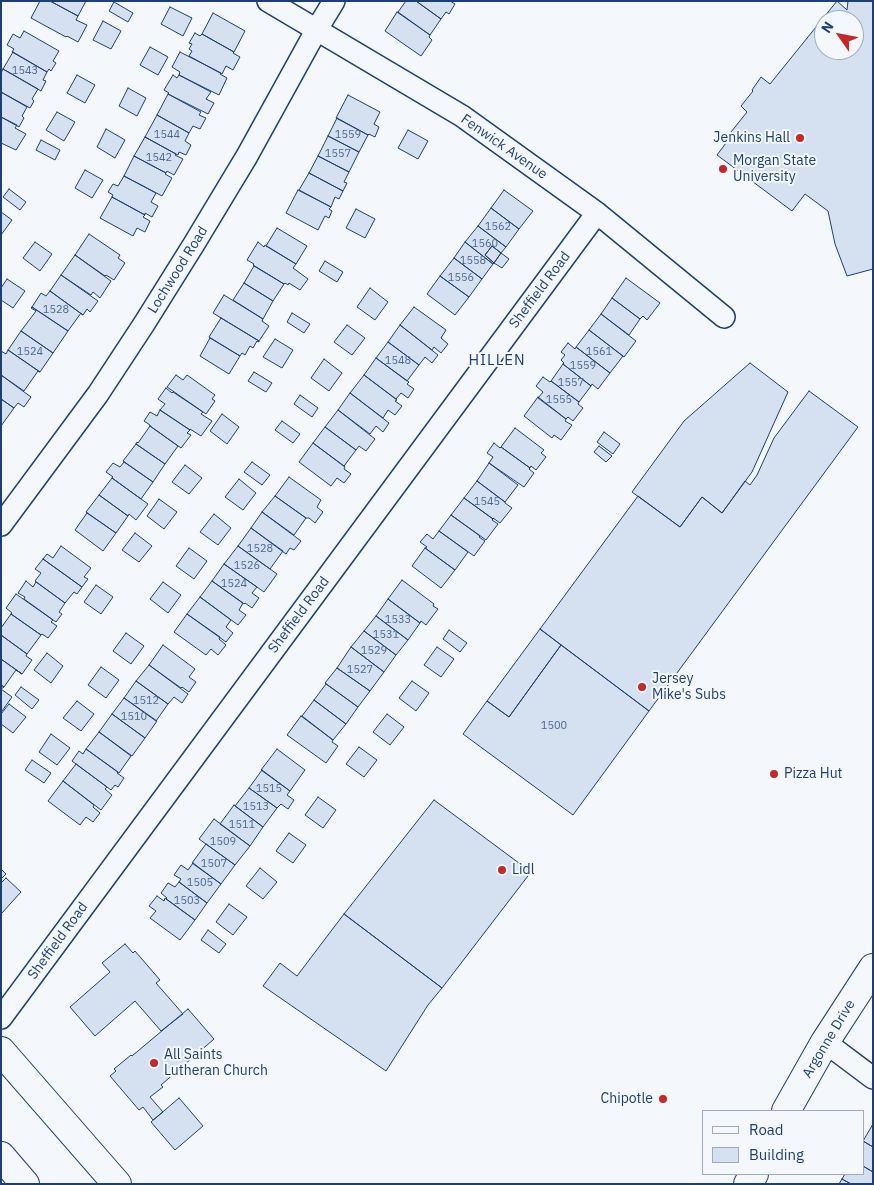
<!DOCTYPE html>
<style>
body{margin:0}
#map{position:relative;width:874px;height:1185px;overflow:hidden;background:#f4f7fb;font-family:"IBM Plex Sans",sans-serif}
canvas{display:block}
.frame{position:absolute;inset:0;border:2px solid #1d3f73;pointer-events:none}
.legend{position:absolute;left:702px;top:1110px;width:162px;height:65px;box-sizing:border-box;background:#f4f7fb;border:1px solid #9eadc5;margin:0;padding:6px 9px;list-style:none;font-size:15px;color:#1d3f73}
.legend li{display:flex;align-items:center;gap:10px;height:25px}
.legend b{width:25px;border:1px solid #9eadc5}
.north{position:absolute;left:814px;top:10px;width:50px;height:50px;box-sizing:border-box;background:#f4f7fb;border:1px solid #9eadc5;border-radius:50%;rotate:303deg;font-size:14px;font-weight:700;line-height:20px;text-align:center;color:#1d3f73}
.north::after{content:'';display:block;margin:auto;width:18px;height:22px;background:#c62828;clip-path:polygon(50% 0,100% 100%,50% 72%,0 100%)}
</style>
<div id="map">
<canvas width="874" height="1185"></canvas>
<div class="frame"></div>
<ul class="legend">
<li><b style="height:6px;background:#f4f7fb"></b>Road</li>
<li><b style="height:14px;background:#d5e0f0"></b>Building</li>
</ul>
<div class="north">N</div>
</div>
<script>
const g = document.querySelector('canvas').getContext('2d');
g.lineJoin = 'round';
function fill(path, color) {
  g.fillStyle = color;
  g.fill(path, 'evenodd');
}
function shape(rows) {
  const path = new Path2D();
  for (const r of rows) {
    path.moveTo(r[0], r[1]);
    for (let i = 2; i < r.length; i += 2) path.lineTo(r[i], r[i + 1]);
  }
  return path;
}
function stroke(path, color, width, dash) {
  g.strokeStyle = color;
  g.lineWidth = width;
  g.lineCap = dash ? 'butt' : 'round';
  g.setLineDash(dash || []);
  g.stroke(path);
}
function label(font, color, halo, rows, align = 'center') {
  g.font = font + ' "IBM Plex Sans",sans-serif';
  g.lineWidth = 4;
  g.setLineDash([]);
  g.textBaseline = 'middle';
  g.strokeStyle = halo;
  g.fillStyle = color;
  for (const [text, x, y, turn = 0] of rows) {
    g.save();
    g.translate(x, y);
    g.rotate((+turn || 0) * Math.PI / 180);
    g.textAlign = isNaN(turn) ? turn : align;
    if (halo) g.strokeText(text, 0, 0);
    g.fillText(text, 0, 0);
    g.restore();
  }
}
const building = shape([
 [40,1,50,1,78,16,76,20,87,25,78,42,67,36,66,37,31,18,40,1],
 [50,1,86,1,78,16,50,1],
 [406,1,416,1,441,19,430,35,398,12,406,1],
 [416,1,450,1,455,4,449,14,446,12,441,19,416,1],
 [837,1,847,10,848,1,873,1,873,269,847,276,835,244,828,211,805,194,792,211,717,155,729,139,727,137,747,112,741,106,753,91,752,90,761,77,770,84,837,1],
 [824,20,854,20,854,50,824,50,824,20],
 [114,2,133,13,128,22,109,11,114,2],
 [170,7,192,18,183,36,161,24,170,7],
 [397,12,430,35,429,37,432,40,421,56,385,31,397,12],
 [213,13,245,31,234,52,202,34,213,13],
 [103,21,121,31,111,49,93,40,103,21],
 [24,31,59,51,53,61,56,63,51,71,49,69,47,72,12,52,14,49,7,45,13,34,20,38,24,31],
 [195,33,200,36,202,34,234,52,233,53,240,57,233,70,226,66,222,74,189,56,192,51,189,49,192,44,189,43,195,33],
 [150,47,168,57,158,75,140,65,150,47],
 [13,52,47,72,43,80,46,81,41,91,3,69,13,52],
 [180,52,221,73,220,74,227,78,219,95,179,75,180,72,172,67,180,52],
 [3,69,38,89,32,99,34,101,30,108,1,92,1,73,3,69],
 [77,75,95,85,85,103,67,93,77,75],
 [173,75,177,78,179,75,211,92,206,99,214,103,208,114,168,94,169,93,164,90,173,75],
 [128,88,146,98,137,116,119,106,128,88],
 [1,92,27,107,22,116,24,118,19,127,1,117,1,92],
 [168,94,201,112,199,115,206,118,200,129,193,126,189,133,157,115,168,94],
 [348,95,380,112,374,124,379,127,375,137,369,134,368,135,336,118,348,95],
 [57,112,75,122,64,141,46,130,57,112],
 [157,115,189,133,185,141,191,145,186,155,179,152,178,155,176,154,145,137,157,115],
 [1,117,17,125,15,128,26,134,16,150,1,143,1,117],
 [337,118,368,135,359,152,328,136,337,118],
 [106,129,125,140,115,158,97,147,106,129],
 [408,130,428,141,418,159,398,148,408,130],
 [328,136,359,152,349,172,318,156,328,136],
 [145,137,176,154,175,155,183,159,174,175,167,171,166,173,134,156,145,137],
 [41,140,60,150,55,160,36,150,41,140],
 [134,156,166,173,165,174,172,178,162,196,124,176,134,156],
 [318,156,349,172,344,182,347,183,343,191,309,173,318,156],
 [85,170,103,180,92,198,75,188,85,170],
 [309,173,343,191,339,199,335,197,331,207,299,190,309,173],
 [124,176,156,193,151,202,158,206,152,217,145,213,145,215,112,197,113,195,108,192,113,184,118,186,124,176],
 [9,189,26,202,20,210,3,197,9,189],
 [298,190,331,207,329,209,332,211,329,218,325,216,318,230,286,213,298,190],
 [504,190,533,211,519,229,491,208,504,190],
 [112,197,145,215,143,217,150,221,145,232,137,228,133,236,100,218,112,197],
 [491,208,519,229,506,247,478,226,491,208],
 [356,209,375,219,365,238,346,228,356,209],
 [1,212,12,220,1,235,1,212],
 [478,226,506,247,501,253,492,246,485,255,494,263,493,264,465,242,478,226],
 [277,228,307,246,296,264,266,246,277,228],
 [89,234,120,255,118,258,125,263,114,280,106,275,105,276,75,255,89,234],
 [35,242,52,254,40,271,23,258,35,242],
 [258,242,264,247,265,245,296,264,293,268,308,279,300,290,289,283,288,285,285,283,284,284,253,265,254,264,247,260,258,242],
 [465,242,493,264,482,279,454,258,465,242],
 [492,246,501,253,494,263,485,255,492,246],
 [501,253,509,259,502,268,494,263,501,253],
 [75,255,111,281,100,298,93,292,91,295,61,275,75,255],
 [454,258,482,279,469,297,440,276,454,258],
 [325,261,343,272,337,282,319,271,325,261],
 [254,266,284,284,273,301,244,283,254,266],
 [61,275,98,301,90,312,87,309,83,315,50,291,61,275],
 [440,276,469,297,455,315,427,294,440,276],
 [626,278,660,303,647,320,643,316,640,319,612,298,626,278],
 [7,279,25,291,13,308,1,300,1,288,7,279],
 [244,283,273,301,263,319,233,300,244,283],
 [370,288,388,302,375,320,357,307,370,288],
 [50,291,83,315,81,313,68,331,32,307,41,293,46,296,50,291],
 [224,295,263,319,262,321,269,326,259,341,213,313,224,295],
 [612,298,640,319,629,335,601,314,612,298],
 [32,307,68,331,53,353,21,331,36,311,31,308,32,307],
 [414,307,446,330,441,338,448,344,441,353,434,347,432,350,400,325,414,307],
 [292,313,310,324,304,333,287,322,292,313],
 [601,314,636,341,624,357,589,330,601,314],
 [221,318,259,341,259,342,257,341,253,348,250,346,245,355,242,353,240,356,209,337,221,318],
 [347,325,365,338,352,355,334,342,347,325],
 [400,325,438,355,432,363,425,357,419,365,388,342,400,325],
 [589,330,623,356,610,373,576,347,589,330],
 [21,331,53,353,40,372,8,350,21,331],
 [210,338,240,356,229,374,200,356,210,338],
 [275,339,293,350,282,368,263,357,275,339],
 [388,342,419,365,407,381,376,358,388,342],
 [568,343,575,349,576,347,610,373,598,389,592,384,591,386,563,364,564,363,561,360,565,355,561,352,568,343],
 [8,350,40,372,38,371,24,391,1,375,1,351,6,354,8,350],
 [376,358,409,382,407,384,414,389,408,398,401,393,396,399,364,375,376,358],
 [324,359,342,373,329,391,311,378,324,359],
 [750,363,788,392,752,472,722,513,702,497,680,527,632,492,684,421,750,363],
 [563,364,591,386,579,402,551,381,563,364],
 [254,372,272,383,266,392,248,381,254,372],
 [1,375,31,397,24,407,18,403,14,408,1,399,1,375],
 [176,375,183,380,187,375,215,395,212,399,215,401,206,414,167,387,176,375],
 [364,375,397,400,395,401,402,406,395,415,388,410,383,418,350,393,364,375],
 [543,377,550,382,551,381,579,402,578,404,583,408,573,421,568,417,566,419,538,398,543,392,536,386,543,377],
 [166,388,172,393,173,392,203,412,201,414,212,421,201,436,190,429,190,430,160,410,165,404,158,399,166,388],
 [809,391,858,427,649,711,540,629,638,496,680,527,702,497,722,513,745,481,750,485,757,475,774,438,809,391],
 [350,393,389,423,383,432,376,426,370,434,338,410,350,393],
 [300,395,318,408,312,417,294,404,300,395],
 [538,397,566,419,565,421,572,425,561,440,554,435,552,438,524,416,538,397],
 [1,399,14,408,1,426,1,399],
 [160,410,190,430,187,433,191,435,181,448,150,426,150,425,144,421,150,412,157,416,160,410],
 [338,410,375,439,366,451,359,446,356,450,325,427,338,410],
 [222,414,239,427,227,444,210,431,222,414],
 [282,421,300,434,293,443,275,430,282,421],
 [150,426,178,446,165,464,136,444,137,442,138,443,150,426],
 [325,427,356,450,344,466,313,443,325,427],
 [515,428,544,450,541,453,546,457,536,470,531,466,530,468,501,447,515,428],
 [604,432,620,444,613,454,597,442,604,432],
 [313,443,345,467,344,469,351,474,344,483,337,478,331,486,299,462,313,443],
 [494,443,500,448,501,447,530,468,529,469,534,473,524,487,489,463,493,457,487,453,494,443],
 [136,444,165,464,153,482,123,461,136,444],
 [599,446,612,456,606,462,594,452,599,446],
 [124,462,153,482,141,499,112,478,113,477,106,472,113,463,120,467,124,462],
 [252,462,270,475,262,485,244,472,252,462],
 [489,463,518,485,505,502,477,481,489,463],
 [185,465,202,478,189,494,172,482,185,465],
 [289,477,321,500,317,507,323,512,315,523,309,518,306,518,275,496,289,477],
 [112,478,148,504,136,520,129,514,128,516,99,495,112,478],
 [239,479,256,493,243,510,225,497,239,479],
 [477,481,505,502,505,503,512,508,500,523,493,518,493,519,464,498,477,481],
 [99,495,128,516,116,533,86,512,99,495],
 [275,496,306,518,294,535,262,512,275,496],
 [464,498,493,519,492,520,498,524,486,540,451,515,464,498],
 [159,499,177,512,164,529,147,516,159,499],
 [262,512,301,541,294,550,290,548,286,554,251,528,262,512],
 [87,513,116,533,103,551,75,530,87,513],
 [214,514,231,528,218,545,200,532,214,514],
 [451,515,480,536,479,537,485,541,474,556,439,531,451,515],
 [251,528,283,551,270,569,238,546,251,528],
 [439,531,468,552,455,570,425,548,427,547,420,542,427,534,433,539,439,531],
 [135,533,152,546,139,562,122,550,135,533],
 [61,546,91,568,84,577,88,579,82,587,43,559,47,554,53,558,61,546],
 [238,546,277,574,264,592,224,564,238,546],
 [189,548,207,561,194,579,176,566,189,548],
 [425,548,455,570,441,588,412,566,425,548],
 [43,559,82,587,77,594,74,592,65,603,35,581,41,573,35,569,43,559],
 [224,564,257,587,252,593,259,598,252,608,245,603,244,604,212,581,224,564],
 [402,580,434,604,433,606,438,609,426,625,421,621,420,623,388,599,402,580],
 [26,581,33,587,36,582,65,603,59,612,62,614,56,622,24,599,25,597,18,593,26,581],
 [212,581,243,603,239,610,246,615,238,625,200,597,212,581],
 [163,582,181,595,168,613,150,599,163,582],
 [96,585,113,597,101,614,84,602,96,585],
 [16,594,53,620,51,622,57,626,48,638,42,634,41,635,11,614,12,613,6,608,16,594],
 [200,597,231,620,226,627,233,633,226,642,187,614,200,597],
 [388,599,420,623,408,640,376,616,388,599],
 [11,614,41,635,27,654,1,635,1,628,11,614],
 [187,614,220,637,219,639,226,645,218,655,211,649,206,655,174,632,187,614],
 [376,616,408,640,396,655,364,631,376,616],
 [540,629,561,645,509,717,487,701,540,629],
 [449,630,467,643,460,652,443,639,449,630],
 [364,631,396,655,384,672,351,647,364,631],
 [126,633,144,646,131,664,113,651,126,633],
 [1,635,27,654,26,656,32,660,22,674,1,659,1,635],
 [163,645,195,669,189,677,196,682,189,692,182,687,181,688,149,665,163,645],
 [561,645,649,711,573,815,463,734,487,701,509,717,561,645],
 [351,647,384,672,370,691,337,668,351,647],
 [437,647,454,659,441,677,424,665,437,647],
 [47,653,63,666,51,683,34,670,47,653],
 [1,659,22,674,16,670,4,687,1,685,1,659],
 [149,665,188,694,182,703,174,697,168,704,136,681,149,665],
 [101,667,119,680,106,698,88,685,101,667],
 [337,668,370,691,358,707,325,683,337,668],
 [136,681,168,704,156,721,124,698,136,681],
 [412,681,429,693,416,711,399,698,412,681],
 [326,684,358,707,346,724,314,700,326,684],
 [1,685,4,687,1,689,12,697,2,711,1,711,1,685],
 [21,687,39,700,32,709,15,695,21,687],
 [124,698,157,721,145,738,112,714,124,698],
 [314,700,346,724,333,740,302,716,314,700],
 [77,701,94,714,81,731,63,718,77,701],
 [9,704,26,717,13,733,1,724,1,714,9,704],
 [112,714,145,738,132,756,99,732,112,714],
 [387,714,404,727,390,745,373,732,387,714],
 [301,716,333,740,332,742,338,746,326,763,287,735,301,716],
 [99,732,131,756,119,773,86,749,99,732],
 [51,734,70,748,57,765,39,752,51,734],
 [359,747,377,760,364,777,346,764,359,747],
 [86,749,118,772,117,773,124,778,118,787,115,785,111,790,72,761,79,751,83,754,86,749],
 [277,749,305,770,290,791,261,770,277,749],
 [32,760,51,773,44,783,25,770,32,760],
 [76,764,107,787,105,789,112,795,101,810,63,781,76,764],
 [262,770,290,791,287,795,294,800,288,809,281,804,277,808,249,788,262,770],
 [63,781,94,805,93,807,100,813,93,822,86,817,80,825,48,801,63,781],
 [249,788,277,808,263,827,235,806,249,788],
 [318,797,336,810,323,828,305,815,318,797],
 [434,800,531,872,442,988,344,914,434,800],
 [234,805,263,827,250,846,220,824,234,805],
 [214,819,250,846,235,865,199,839,214,819],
 [289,833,306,845,293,863,276,851,289,833],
 [206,844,235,865,221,884,192,863,206,844],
 [193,863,221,884,207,903,179,882,181,879,174,875,181,865,188,870,193,863],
 [260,868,277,882,263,899,246,886,260,868],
 [1,869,6,874,1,879,1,869],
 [6,878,21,892,1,914,1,883,6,878],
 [179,882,207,903,195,920,166,899,167,898,161,893,168,883,175,887,179,882],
 [157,896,164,901,165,898,195,920,180,940,150,918,156,911,149,906,157,896],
 [229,904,247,917,233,935,216,922,229,904],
 [344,914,442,988,428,1005,386,1071,263,986,280,963,297,976,344,914],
 [208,930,226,944,219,953,201,940,208,930],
 [125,944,133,953,135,951,160,980,156,983,183,1014,161,1031,135,1001,95,1036,70,1007,110,972,102,963,125,944],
 [188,1009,214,1039,161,1085,163,1087,150,1097,163,1112,153,1120,143,1107,139,1110,110,1076,116,1071,114,1069,131,1055,132,1056,188,1009],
 [179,1098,203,1126,175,1150,151,1122,179,1098],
 [873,1124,873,1147,863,1141,873,1124],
 [863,1141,873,1147,873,1172,863,1166,863,1141],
 [863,1166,873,1172,873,1184,851,1184,842,1179,845,1174,863,1174,863,1166],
 [842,1179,851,1184,839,1184,842,1179]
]);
const minor = shape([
 [268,1,462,116,597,213,724,317],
 [1,525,98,394,144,324,194,244,247,156,317,29,334,1],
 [1,1018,597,213],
 [825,1042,873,1078]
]);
const secondary = shape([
 [786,1111,825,1042,873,968],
 [748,1184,754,1174]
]);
const primary = shape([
 [1,1051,117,1184],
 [1,1156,25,1184]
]);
const markers = [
 [800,138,5,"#c62828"],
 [723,169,5,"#c62828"],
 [642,687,5,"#c62828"],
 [774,774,5,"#c62828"],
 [502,870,5,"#c62828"],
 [154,1063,5,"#c62828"],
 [663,1099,5,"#c62828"]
];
const numberNames = [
 ["1543",25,71],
 ["1544",167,135],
 ["1559",348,135],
 ["1557",338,154],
 ["1542",159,158],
 ["1562",498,227],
 ["1560",485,244],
 ["1558",473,261],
 ["1556",461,278],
 ["1528",56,310],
 ["1524",30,352],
 ["1561",599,352],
 ["1548",398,361],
 ["1559",583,366],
 ["1557",571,383],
 ["1555",559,400],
 ["1545",487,502],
 ["1528",260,549],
 ["1526",247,566],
 ["1524",234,584],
 ["1533",398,620],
 ["1531",386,635],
 ["1529",374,651],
 ["1527",360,670],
 ["1512",146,701],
 ["1510",134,717],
 ["1500",554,726],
 ["1515",269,789],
 ["1513",256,807],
 ["1511",242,825],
 ["1509",223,842],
 ["1507",214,864],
 ["1505",200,883],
 ["1503",187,901]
];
const poiNames = [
 ["Jenkins Hall",790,138,"right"],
 ["Morgan State",733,161],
 ["University",733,177],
 ["Jersey",652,679],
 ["Mike's Subs",652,695],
 ["Pizza Hut",784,774],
 ["Lidl",512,870],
 ["All Saints",164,1055],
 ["Lutheran Church",164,1071],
 ["Chipotle",653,1099,"right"]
];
const streetNames = [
 ["Fenwick Avenue",504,147,35],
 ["Lochwood Road",178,270,-58],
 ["Sheffield Road",540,290,-53],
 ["Sheffield Road",299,615,-53],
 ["Sheffield Road",58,941,-54],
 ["Argonne Drive",829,1039,-59]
];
const neighbourhoodNames = [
 ["HILLEN",497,361]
];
fill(building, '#d5e0f0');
stroke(building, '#1d3f73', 1);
stroke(minor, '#1d3f73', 24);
stroke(secondary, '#1d3f73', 30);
stroke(primary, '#1d3f73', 30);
stroke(minor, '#f4f7fb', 21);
stroke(secondary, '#f4f7fb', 28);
stroke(primary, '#f4f7fb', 28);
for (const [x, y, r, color] of markers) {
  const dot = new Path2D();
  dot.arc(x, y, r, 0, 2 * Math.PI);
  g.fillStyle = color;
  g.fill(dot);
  stroke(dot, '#f4f7fb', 2);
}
label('11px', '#4b6792', null, numberNames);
label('14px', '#1d3f73', '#f4f7fb', poiNames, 'left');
label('14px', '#1d3f73', '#f4f7fb', streetNames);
g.letterSpacing = '1px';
label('15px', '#1d3f73', '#f4f7fb', neighbourhoodNames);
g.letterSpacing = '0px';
</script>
